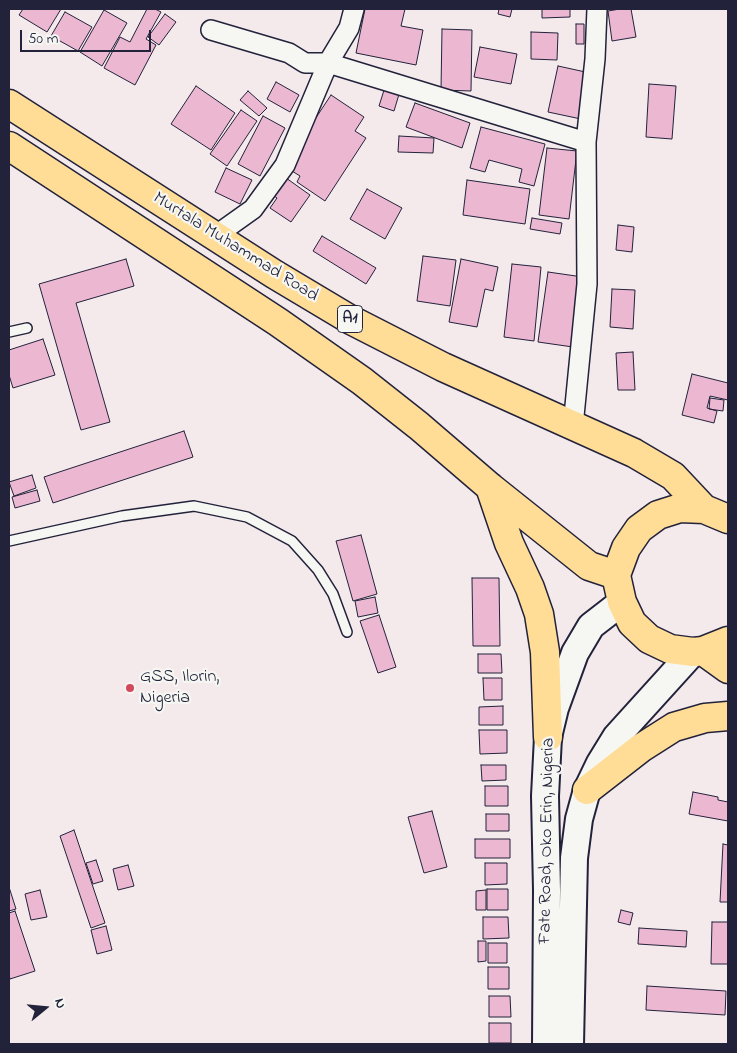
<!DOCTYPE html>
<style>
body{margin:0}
#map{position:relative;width:737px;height:1053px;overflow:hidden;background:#f4e9eb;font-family:"Indie Flower",sans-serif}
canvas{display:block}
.frame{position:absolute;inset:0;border:10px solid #22223b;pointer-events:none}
.north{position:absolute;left:20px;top:983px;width:50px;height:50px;-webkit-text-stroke:4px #f6f6f2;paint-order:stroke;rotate:73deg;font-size:14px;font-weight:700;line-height:20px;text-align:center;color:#22223b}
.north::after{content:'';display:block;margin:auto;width:18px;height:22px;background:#22223b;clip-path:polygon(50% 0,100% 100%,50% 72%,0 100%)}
.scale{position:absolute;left:20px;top:30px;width:131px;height:22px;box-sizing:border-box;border:2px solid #22223b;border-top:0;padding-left:6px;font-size:15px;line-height:18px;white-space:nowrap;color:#22223b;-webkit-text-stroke:4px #f6f6f2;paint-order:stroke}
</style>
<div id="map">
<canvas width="737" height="1053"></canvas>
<div class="frame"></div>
<div class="north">N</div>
<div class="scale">50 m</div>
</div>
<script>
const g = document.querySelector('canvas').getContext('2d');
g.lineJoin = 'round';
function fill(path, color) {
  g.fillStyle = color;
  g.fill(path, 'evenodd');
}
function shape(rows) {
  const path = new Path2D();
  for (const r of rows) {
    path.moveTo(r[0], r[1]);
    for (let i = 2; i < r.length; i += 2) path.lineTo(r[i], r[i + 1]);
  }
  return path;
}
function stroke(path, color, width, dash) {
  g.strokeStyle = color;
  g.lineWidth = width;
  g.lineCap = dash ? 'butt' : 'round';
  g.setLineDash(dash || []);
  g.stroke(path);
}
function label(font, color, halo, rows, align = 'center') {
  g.font = font + ' "Indie Flower",sans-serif';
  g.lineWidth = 4.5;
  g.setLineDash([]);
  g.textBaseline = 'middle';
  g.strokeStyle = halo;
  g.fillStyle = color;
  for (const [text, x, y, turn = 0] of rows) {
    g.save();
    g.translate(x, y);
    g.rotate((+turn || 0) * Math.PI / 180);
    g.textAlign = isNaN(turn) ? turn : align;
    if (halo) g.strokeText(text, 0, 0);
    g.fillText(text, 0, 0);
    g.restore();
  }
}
const building = shape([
 [23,9,61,9,47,32,19,15,23,9],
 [147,9,155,9,161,12,146,39,156,45,135,85,104,68,120,37,130,42,147,9],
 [365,9,405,9,401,26,423,30,416,65,356,53,365,9],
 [499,9,512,9,510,17,498,14,499,9],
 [542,9,570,9,570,17,542,18,542,9],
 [620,9,631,9,636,37,612,41,608,11,620,9],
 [104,10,127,23,102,66,80,52,104,10],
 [65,12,92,27,78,51,51,36,65,12],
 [165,14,176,22,159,45,148,37,165,14],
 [576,24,584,24,584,44,576,44,576,24],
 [442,29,472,30,471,91,441,90,442,29],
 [531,32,558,33,557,60,531,59,531,32],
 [480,47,517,54,511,84,474,77,480,47],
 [558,66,590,73,581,119,548,112,558,66],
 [276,82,299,95,290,112,267,99,276,82],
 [649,84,676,86,672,139,646,137,649,84],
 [196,86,235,113,211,150,171,124,196,86],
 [385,87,400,91,394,111,379,106,385,87],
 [248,91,267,108,259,116,240,100,248,91],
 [331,95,364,117,355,131,366,138,325,201,297,182,300,176,284,166,331,95],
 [415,103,470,123,462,148,406,127,415,103],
 [241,110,257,121,227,166,210,154,241,110],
 [263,116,285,128,260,176,238,164,263,116],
 [481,127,545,144,534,186,519,182,522,169,489,160,485,172,470,168,481,127],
 [399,136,434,138,433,153,398,152,399,136],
 [547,148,577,151,569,219,539,215,547,148],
 [226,168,252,180,240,204,215,192,226,168],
 [279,173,310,195,291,222,270,208,277,198,267,191,279,173],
 [467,180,530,189,525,224,463,215,467,180],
 [367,189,402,208,385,239,350,219,367,189],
 [532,218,562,223,560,234,530,229,532,218],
 [618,225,634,227,632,252,616,250,618,225],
 [322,236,376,268,366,284,313,251,322,236],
 [423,256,456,260,450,306,417,301,423,256],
 [126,259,134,286,76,303,110,422,81,430,39,284,126,259],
 [461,259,498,267,493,291,485,289,477,327,449,322,461,259],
 [512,264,541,267,534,341,504,337,512,264],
 [548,272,583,277,573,347,538,342,548,272],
 [612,289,635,290,633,329,610,327,612,289],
 [43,339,55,375,13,388,9,375,9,350,43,339],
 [633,352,635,390,618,390,616,353,633,352],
 [692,374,728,383,728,400,710,396,707,408,717,411,714,423,682,415,692,374],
 [710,398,724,400,723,411,709,409,710,398],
 [184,431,193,457,53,503,44,477,184,431],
 [32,475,36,488,14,496,9,482,32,475],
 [37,490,40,501,15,508,12,497,37,490],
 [361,535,377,594,353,601,336,541,361,535],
 [472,578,499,578,500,646,473,646,472,578],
 [375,597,378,613,358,617,355,601,375,597],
 [379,615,396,667,378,673,360,621,379,615],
 [478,654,501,654,502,673,478,673,478,654],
 [483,678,502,678,502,700,484,700,483,678],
 [503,706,503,725,479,725,479,707,503,706],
 [479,730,507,730,507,753,480,754,479,730],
 [481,765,506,765,506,780,482,781,481,765],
 [485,786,508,786,508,806,485,806,485,786],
 [693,792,718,797,718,800,728,802,728,821,689,814,693,792],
 [432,811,447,867,424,873,408,817,432,811],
 [486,814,509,814,509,831,486,831,486,814],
 [74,830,105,923,91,928,60,836,74,830],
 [475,839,510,839,510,858,475,858,475,839],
 [723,844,728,845,728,902,720,902,723,844],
 [96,860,103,881,93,884,86,863,96,860],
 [485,863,507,863,507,884,485,885,485,863],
 [128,865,134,886,118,890,113,869,128,865],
 [9,887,16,909,9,911,9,887],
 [487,889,508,889,508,910,487,910,487,889],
 [40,890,47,917,31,920,25,894,40,890],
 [486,890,486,910,476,910,476,891,486,890],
 [621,910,633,913,630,925,618,922,621,910],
 [15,911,35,971,10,979,9,975,9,913,15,911],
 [483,917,508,917,509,938,483,939,483,917],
 [712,922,728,922,728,964,711,964,712,922],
 [106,926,112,950,97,954,91,930,106,926],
 [639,928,687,931,686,947,638,944,639,928],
 [478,941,486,941,486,961,478,962,478,941],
 [488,943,507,943,507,963,488,963,488,943],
 [488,967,509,967,509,989,488,989,488,967],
 [647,986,726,991,725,1015,646,1010,647,986],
 [489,996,510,996,511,1017,489,1017,489,996],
 [489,1023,511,1023,511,1043,489,1043,489,1023]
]);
const lane = shape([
 [9,332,27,328],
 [9,541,122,516,194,506,247,517,292,541,318,570,333,594,347,632]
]);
const street = shape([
 [211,30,289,53,305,63,328,63,586,142],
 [215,236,253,209,285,165,328,63,349,28,354,9],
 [573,426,587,284,586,142,595,59,597,9]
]);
const secondary = shape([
 [546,1044,547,890,545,796,548,737,555,708,575,653,591,626,622,602],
 [570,1044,574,858,579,819,587,790,600,763,616,737,693,652]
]);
const highway = shape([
 [9,104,274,274,351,320,443,367,634,453,673,476,704,509],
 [9,146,278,322,362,381,419,426,490,487,589,566,616,575],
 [490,487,509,543,530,588,539,614,545,652,548,737],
 [728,519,704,509,680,508,658,515,639,529,626,548,616,575,622,602,632,623,649,639,670,649,693,652,703,651,728,641],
 [703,651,728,669],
 [587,790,641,748,674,727,705,718,728,716]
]);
const markers = [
 [130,688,5,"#d1495b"]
];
const shields = [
 [350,319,25]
];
const shieldNames = [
 ["A1",350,319]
];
const streetNames = [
 ["Murtala Muhammad Road",235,248,32],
 ["Fate Road, Oko Erin, Nigeria",548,841,-89]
];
const poiNames = [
 ["GSS, Ilorin,",140,678],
 ["Nigeria",140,699]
];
fill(building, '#ecb7d1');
stroke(building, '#22223b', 1);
stroke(lane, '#22223b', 12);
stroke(street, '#22223b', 22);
stroke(secondary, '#22223b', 30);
stroke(highway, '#22223b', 31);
stroke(lane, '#f6f6f2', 9);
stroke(street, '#f6f6f2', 19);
stroke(secondary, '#f6f6f2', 26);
stroke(highway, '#ffdd96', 28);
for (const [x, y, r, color] of markers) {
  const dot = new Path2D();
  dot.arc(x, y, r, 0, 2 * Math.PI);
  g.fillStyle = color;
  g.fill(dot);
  stroke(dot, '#f6f6f2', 2);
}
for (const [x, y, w] of shields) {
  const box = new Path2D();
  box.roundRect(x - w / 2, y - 13.5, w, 27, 4);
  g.fillStyle = '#f6f6f2';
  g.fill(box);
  stroke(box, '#22223b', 1);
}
label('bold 16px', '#22223b', null, shieldNames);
label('18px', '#22223b', '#f6f6f2', streetNames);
label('18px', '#22223b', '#f6f6f2', poiNames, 'left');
</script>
